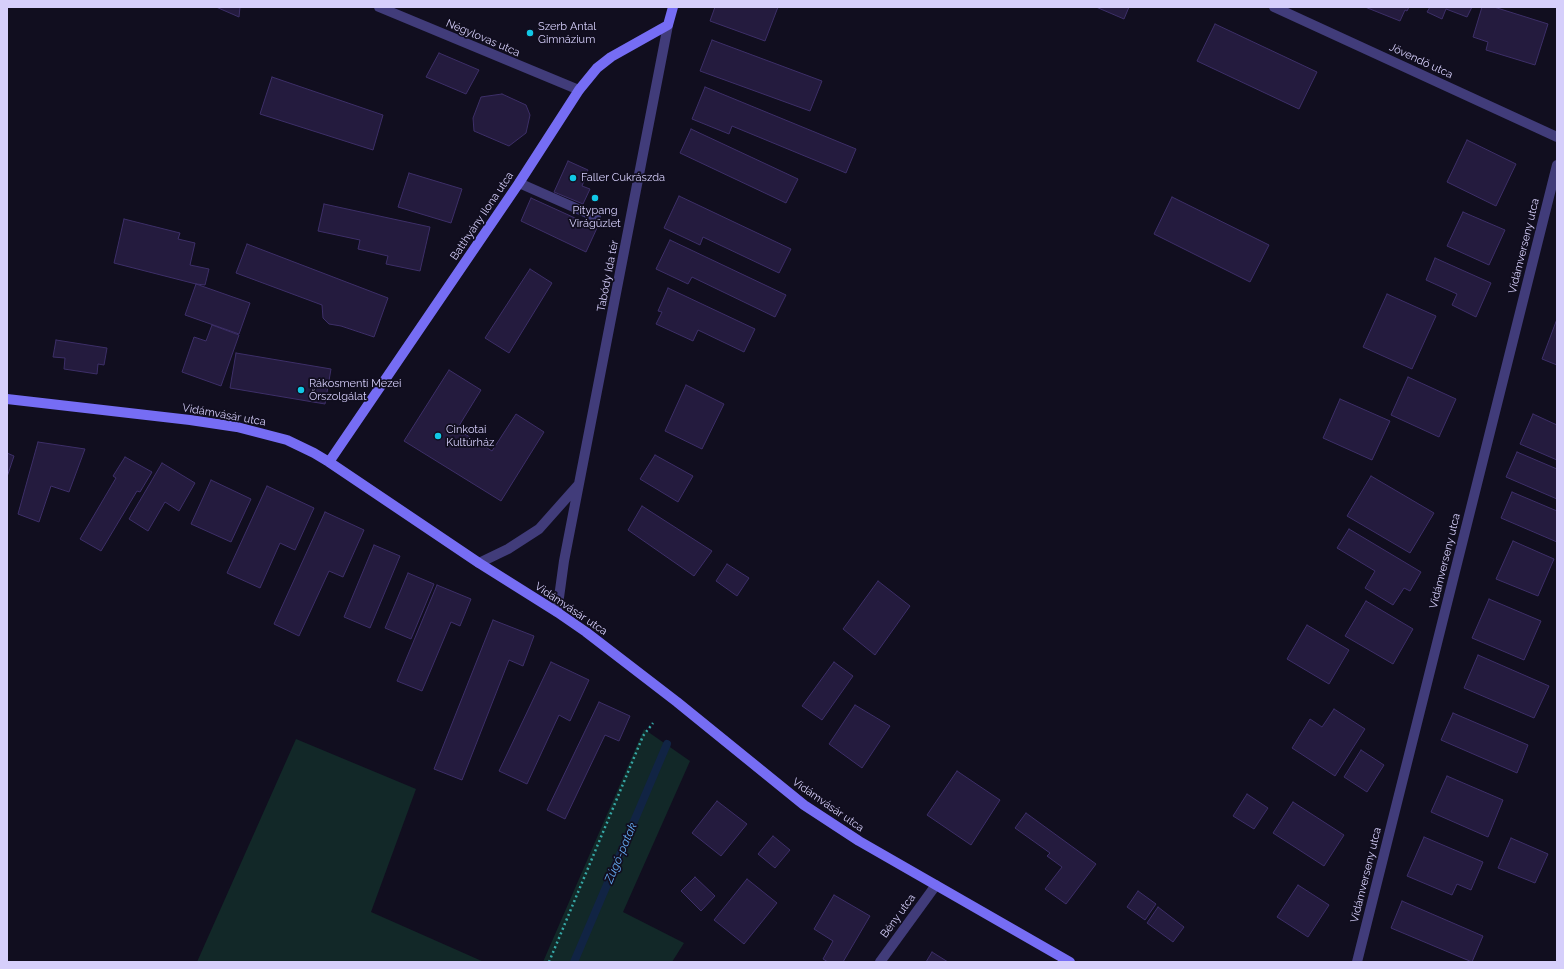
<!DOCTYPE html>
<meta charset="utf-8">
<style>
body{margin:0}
#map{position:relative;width:1564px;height:969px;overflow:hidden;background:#110e1f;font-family:Raleway,sans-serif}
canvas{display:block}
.frame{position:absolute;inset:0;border:8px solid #d6cffb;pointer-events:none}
</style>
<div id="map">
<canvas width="1564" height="969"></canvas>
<div class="frame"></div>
</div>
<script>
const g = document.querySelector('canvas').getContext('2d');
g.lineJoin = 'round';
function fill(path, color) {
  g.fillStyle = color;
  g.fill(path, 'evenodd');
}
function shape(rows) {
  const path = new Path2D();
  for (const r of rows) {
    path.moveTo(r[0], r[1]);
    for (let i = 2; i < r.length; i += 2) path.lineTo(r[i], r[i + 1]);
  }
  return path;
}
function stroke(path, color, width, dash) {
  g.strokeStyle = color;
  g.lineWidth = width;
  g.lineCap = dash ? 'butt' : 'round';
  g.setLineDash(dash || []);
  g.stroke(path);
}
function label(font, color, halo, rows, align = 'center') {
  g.font = font + ' Raleway,sans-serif';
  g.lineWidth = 3.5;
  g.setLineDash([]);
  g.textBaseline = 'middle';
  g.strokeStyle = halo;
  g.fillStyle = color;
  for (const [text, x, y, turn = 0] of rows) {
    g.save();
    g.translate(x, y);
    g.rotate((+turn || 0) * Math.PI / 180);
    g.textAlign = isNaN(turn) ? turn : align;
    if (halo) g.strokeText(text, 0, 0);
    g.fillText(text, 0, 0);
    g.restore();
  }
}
const green = shape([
 [644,729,690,761,623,912,684,943,672,962,543,962],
 [296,739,416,789,371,912,484,962,197,962]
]);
const stream = shape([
 [574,962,667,744]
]);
const building = shape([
 [216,7,240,7,239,17,216,7],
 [715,7,778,7,765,41,710,21,715,7],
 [1096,7,1129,7,1124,19,1096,7],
 [1365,7,1409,7,1407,11,1405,10,1400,21,1365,7],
 [1430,7,1472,7,1467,17,1446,9,1442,19,1427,12,1430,7],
 [1482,7,1494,7,1548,24,1535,65,1486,50,1488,42,1473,37,1482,7],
 [1215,24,1317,72,1299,109,1197,61,1215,24],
 [712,40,822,81,810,111,700,71,712,40],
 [439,53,479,70,466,94,426,77,439,53],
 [272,77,383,115,373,150,260,114,272,77],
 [705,87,856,149,846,173,732,126,729,134,692,119,705,87],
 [502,94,526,105,530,115,526,133,509,146,474,131,473,118,481,97,502,94],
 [691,129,798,179,786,203,680,153,691,129],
 [1467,140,1516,164,1496,206,1447,182,1467,140],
 [568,161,588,170,582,186,590,189,583,204,554,192,568,161],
 [409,173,462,189,451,223,398,207,409,173],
 [679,196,791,249,779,273,703,237,700,245,664,228,679,196],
 [1172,197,1269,245,1250,282,1154,234,1172,197],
 [531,198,597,228,586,252,521,221,531,198],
 [324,204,430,227,420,271,386,264,388,256,358,249,360,240,318,231,324,204],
 [1463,212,1505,230,1489,265,1447,246,1463,212],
 [124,219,180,233,178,239,195,243,190,265,209,269,205,285,196,284,114,263,124,219],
 [670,240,786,295,775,317,692,277,688,284,656,269,670,240],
 [247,244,388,298,374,337,341,326,329,324,323,318,322,305,236,273,247,244],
 [1435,258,1491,283,1476,317,1452,305,1457,294,1426,280,1435,258],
 [530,269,552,283,509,353,485,338,530,269],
 [196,284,250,303,239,334,185,315,196,284],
 [668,288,755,329,744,352,698,330,693,341,656,324,662,312,658,311,668,288],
 [1387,294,1436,316,1412,369,1363,347,1387,294],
 [1557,319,1557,365,1542,359,1557,319],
 [212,325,239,335,221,386,182,372,194,337,206,341,212,325],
 [56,340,107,348,104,365,98,364,97,374,64,369,65,358,53,357,56,340],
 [236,353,331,369,325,404,230,388,236,353],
 [449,370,481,390,457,429,492,451,516,414,544,432,501,501,404,441,449,370],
 [1408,377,1456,399,1439,437,1391,415,1408,377],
 [686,385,724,404,702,449,665,431,686,385],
 [1340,399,1390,421,1372,460,1323,438,1340,399],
 [1533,414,1557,425,1557,460,1520,444,1533,414],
 [38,442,85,449,69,492,51,486,39,522,18,514,38,442],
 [1517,452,1557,469,1557,499,1506,477,1517,452],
 [7,453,14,456,7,477,7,453],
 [655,455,693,476,678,502,640,479,655,455],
 [125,457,152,472,140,492,137,491,101,551,80,539,116,478,113,476,125,457],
 [162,463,195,483,179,511,165,502,148,531,129,519,162,463],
 [1371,476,1434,513,1410,553,1347,516,1371,476],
 [211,480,251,499,231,542,191,524,211,480],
 [267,486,314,508,295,550,280,543,260,588,227,573,267,486],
 [1512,492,1557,511,1557,542,1501,518,1512,492],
 [642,506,712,551,694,576,628,530,642,506],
 [325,512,364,530,343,577,329,571,299,636,274,624,325,512],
 [1349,529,1421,572,1410,591,1404,588,1393,605,1365,588,1375,571,1337,548,1349,529],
 [1513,541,1554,559,1538,596,1496,579,1513,541],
 [374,545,400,556,370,628,344,617,374,545],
 [727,564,749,578,737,596,716,581,727,564],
 [408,573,434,584,411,639,385,628,408,573],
 [878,581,910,606,875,655,843,629,878,581],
 [437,585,471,599,460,626,451,622,422,691,397,681,437,585],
 [1489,599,1541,621,1524,660,1472,638,1489,599],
 [1366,601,1413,629,1393,664,1345,636,1366,601],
 [493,620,534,636,523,666,509,660,462,780,434,769,493,620],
 [1307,625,1349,650,1329,684,1287,659,1307,625],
 [1478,655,1549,686,1534,718,1464,688,1478,655],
 [551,662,589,680,570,721,559,715,527,784,499,771,551,662],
 [834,662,853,676,822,720,802,706,834,662],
 [599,702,630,716,619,741,605,735,565,819,547,810,599,702],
 [855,705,890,726,862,768,829,744,855,705],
 [1334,709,1365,729,1335,776,1292,748,1310,719,1322,727,1334,709],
 [1453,713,1528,745,1517,773,1441,740,1453,713],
 [1361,750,1384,765,1367,792,1344,777,1361,750],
 [957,771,1000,800,971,845,927,815,957,771],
 [1447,776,1503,800,1488,837,1431,812,1447,776],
 [1247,794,1268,808,1254,829,1233,816,1247,794],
 [717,801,747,824,721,856,692,833,717,801],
 [1293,802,1344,835,1324,866,1273,833,1293,802],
 [1026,813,1096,864,1066,904,1045,889,1062,867,1047,856,1050,853,1015,828,1026,813],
 [773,836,790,850,775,868,758,854,773,836],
 [1424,837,1483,862,1471,890,1457,884,1452,895,1407,876,1424,837],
 [1511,838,1548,854,1535,883,1498,868,1511,838],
 [695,877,715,896,701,911,681,891,695,877],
 [747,879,777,903,744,944,714,920,747,879],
 [1298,885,1329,905,1308,937,1277,917,1298,885],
 [1138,891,1156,904,1145,920,1127,907,1138,891],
 [834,895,870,916,843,962,828,962,823,959,833,941,814,929,834,895],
 [1402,901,1483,936,1472,962,1391,928,1402,901],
 [1158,907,1184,927,1173,942,1147,923,1158,907],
 [932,952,948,962,926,962,932,952]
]);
const path = shape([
 [549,962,643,736,653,723]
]);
const lane = shape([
 [519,183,596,217]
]);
const street = shape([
 [379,7,579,90],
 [1274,7,1557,137],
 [479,563,508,549,539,529,579,484],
 [557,612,564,561,668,25],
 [880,962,936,885],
 [1357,962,1557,165]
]);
const secondary = shape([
 [7,399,190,420,237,427,287,440,314,453,329,462,479,563,557,612,586,632,677,702,804,805,859,841,1070,962],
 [329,462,519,183,579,90,597,68,611,57,668,25,673,7]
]);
const markers = [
 [530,33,4,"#11c8e6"],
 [573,178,4,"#11c8e6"],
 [595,198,4,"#11c8e6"],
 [301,390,4,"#11c8e6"],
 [438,436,4,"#11c8e6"]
];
const poiNames = [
 ["Szerb Antal",538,27],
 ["Gimnázium",538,40],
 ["Faller Cukrászda",581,178],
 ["Pitypang",595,211,"center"],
 ["Virágüzlet",595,224,"center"],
 ["Rákosmenti Mezei",309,384],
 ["Őrszolgálat",309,397],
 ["Cinkotai",446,430],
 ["Kultúrház",446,443]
];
const streetNames = [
 ["Négylovas utca",483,38,23],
 ["Jövendő utca",1421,61,25],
 ["Batthyány Ilona utca",482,216,-56],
 ["Vidámverseny utca",1524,246,-76],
 ["Tabódy Ida tér",608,276,-79],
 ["Vidámvásár utca",224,415,10],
 ["Vidámverseny utca",1445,561,-76],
 ["Vidámvásár utca",571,609,34],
 ["Vidámvásár utca",828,805,35],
 ["Vidámverseny utca",1366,875,-76],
 ["Bény utca",898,916,-54]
];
const waterNames = [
 ["Zúgó-patak",621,853,-67]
];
fill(green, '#122828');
stroke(stream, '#112444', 8);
fill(building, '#241b3e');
stroke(building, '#3d2f68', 1);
stroke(path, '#36a8a6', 2.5, [2, 3]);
stroke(lane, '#413c7a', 10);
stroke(street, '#413c7a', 10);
stroke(secondary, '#766df4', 10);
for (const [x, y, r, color] of markers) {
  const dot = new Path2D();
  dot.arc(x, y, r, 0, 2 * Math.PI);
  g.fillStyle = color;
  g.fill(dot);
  stroke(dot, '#110e1f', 1.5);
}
label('11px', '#d6cffb', '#110e1f', poiNames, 'left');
label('11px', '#d6cffb', '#110e1f', streetNames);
label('italic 12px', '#65acf4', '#110e1f', waterNames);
</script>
